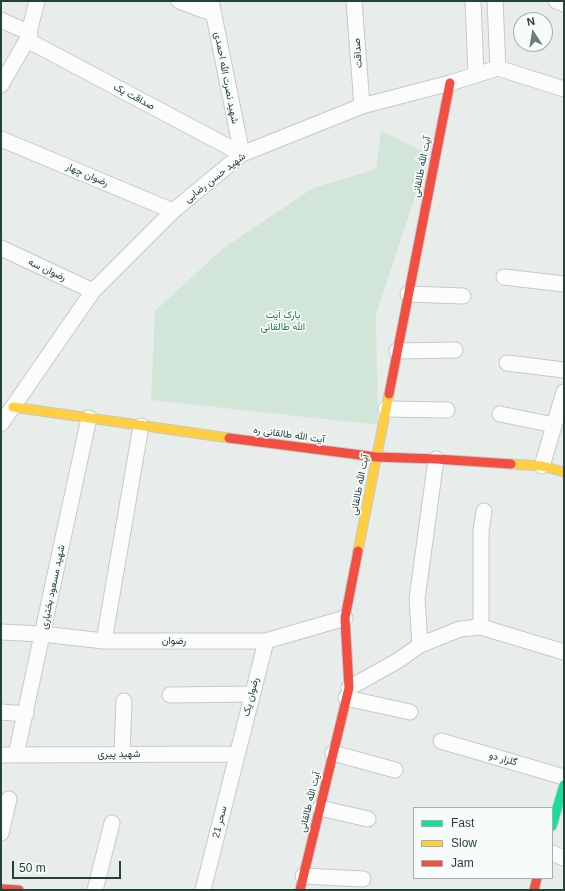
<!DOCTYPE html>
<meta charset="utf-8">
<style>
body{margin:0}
#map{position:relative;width:565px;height:891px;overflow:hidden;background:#e8edeb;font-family:Helvetica,sans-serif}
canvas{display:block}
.frame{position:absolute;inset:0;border:2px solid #24423a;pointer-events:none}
.legend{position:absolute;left:413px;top:807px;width:140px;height:72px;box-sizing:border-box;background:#f7fbf9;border:1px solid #a3b1ad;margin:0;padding:5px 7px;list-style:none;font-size:12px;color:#24423a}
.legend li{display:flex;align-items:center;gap:8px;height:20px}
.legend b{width:20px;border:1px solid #a3b1ad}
.north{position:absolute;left:513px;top:12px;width:40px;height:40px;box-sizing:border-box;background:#f7fbf9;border:1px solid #a3b1ad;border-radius:50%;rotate:348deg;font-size:11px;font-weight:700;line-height:16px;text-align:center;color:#24423a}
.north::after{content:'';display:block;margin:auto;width:14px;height:18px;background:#697e78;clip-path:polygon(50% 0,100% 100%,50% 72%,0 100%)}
.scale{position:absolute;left:12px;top:861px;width:109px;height:18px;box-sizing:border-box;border:2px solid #24423a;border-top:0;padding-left:5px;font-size:12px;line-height:14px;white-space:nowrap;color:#24423a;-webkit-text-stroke:3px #f7fbf9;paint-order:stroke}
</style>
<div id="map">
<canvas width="565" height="891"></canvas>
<div class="frame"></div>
<ul class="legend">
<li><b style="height:5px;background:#16e098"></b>Fast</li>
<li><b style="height:5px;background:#ffcf43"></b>Slow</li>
<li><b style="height:5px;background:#f24e42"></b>Jam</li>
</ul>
<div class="north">N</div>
<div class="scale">50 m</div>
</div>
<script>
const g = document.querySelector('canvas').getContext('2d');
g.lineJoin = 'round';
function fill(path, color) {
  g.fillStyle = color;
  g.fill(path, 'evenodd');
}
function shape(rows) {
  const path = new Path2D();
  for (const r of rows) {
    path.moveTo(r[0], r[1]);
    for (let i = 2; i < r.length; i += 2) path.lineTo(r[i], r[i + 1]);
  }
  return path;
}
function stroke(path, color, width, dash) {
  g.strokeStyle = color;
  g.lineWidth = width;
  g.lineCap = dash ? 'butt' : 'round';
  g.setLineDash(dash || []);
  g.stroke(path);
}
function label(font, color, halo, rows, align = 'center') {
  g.font = font + ' Helvetica,Vazirmatn,sans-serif';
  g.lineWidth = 3.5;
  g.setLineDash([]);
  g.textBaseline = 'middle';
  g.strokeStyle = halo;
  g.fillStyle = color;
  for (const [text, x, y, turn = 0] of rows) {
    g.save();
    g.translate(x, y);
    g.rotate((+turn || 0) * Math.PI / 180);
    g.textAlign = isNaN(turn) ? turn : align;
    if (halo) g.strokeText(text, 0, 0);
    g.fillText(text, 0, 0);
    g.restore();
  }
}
const green = shape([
 [381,131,429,154,376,315,378,425,151,400,155,311,221,250,313,188,376,169]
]);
const street = shape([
 [179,1,214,14],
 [211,1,242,154],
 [354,1,362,106],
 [473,1,476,75],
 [495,1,498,68],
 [556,1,564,4],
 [1,20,30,33],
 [27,40,242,154],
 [1,85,27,40,37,1],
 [1,139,173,211],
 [1,248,93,291],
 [504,277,564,284],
 [408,294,463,296],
 [397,351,455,350],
 [507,363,564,370],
 [386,409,447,410],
 [500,414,554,425],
 [1,424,93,291,173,211,242,154,362,106,450,83,498,68,564,89],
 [542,466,564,392],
 [481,627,481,531,484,511],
 [1,632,42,634,104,641,266,641,345,618],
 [104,641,141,426],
 [420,645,417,599,436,459],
 [349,688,399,660,420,645,460,629,481,627,564,652],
 [170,695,252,694],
 [346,698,410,712],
 [1,712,26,714],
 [441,741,564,777],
 [333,753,395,770],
 [122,754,124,701],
 [1,755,237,754],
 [16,755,89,418],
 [320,808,368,819],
 [1,833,9,799],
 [552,853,564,858],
 [303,876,363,879],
 [95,890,112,823],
 [203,890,266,641]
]);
const fast = shape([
 [552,826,564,785]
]);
const slow = shape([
 [13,407,229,438],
 [511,464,542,466,564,472],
 [358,551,389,394]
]);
const jam = shape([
 [389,394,450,83],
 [229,438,376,457,436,459,511,464],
 [1,889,19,890],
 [300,890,349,688,345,618,358,551],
 [534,890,537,878]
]);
const streetNames = [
 ["صداقت",358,53,-94],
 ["شهید نصرت الله احمدی",226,78,79],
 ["صداقت یک",134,97,28],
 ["آیت الله طالقانی",422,167,-79],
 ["رضوان چهار",87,175,23],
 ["شهید حسن رضایی",215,178,-38],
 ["رضوان سه",47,270,25],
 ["آیت الله طالقانی ره",289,435,8],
 ["آیت الله طالقانی",360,485,-79],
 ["شهید مسعود بختیاری",53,587,-78],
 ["رضوان",174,641],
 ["رضوان یک",251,697,-76],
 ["شهید پیری",119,754],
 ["گلزار دو",503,759,16],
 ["آیت الله طالقانی",310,802,-76],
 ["سحر 21",220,822,-76]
];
const parkNames = [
 ["پارک آیت",283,315],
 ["الله طالقانی",283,327]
];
fill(green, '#d1e6d8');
stroke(street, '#c5cac8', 17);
stroke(fast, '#c3cbc8', 11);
stroke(slow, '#c3cbc8', 11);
stroke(jam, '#c3cbc8', 11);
stroke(street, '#fcfcfc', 15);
stroke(fast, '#16e098', 9);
stroke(slow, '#ffcf43', 9);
stroke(jam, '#f24e42', 9);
label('10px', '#24423a', '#f7fbf9', streetNames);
label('10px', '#2d7a4b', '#f7fbf9', parkNames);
</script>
